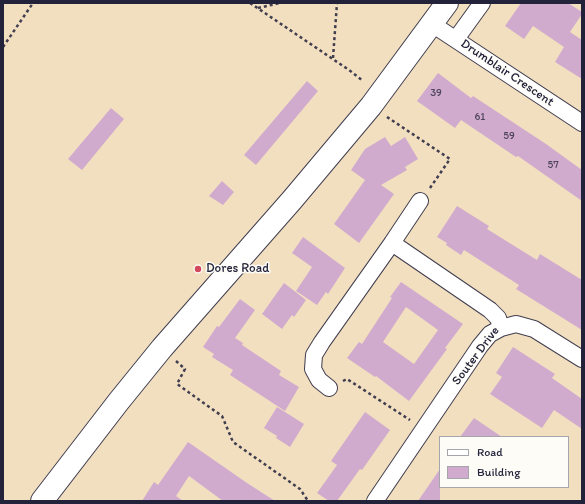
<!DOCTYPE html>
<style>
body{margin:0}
#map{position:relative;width:585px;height:504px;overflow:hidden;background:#f2dfc0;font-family:Itim,sans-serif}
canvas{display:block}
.frame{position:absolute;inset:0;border:4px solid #22223b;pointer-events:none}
.legend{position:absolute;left:439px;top:436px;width:130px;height:52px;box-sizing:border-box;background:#fdfcf7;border:1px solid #a5a5ac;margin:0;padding:5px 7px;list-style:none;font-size:12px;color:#22223b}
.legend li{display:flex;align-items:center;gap:8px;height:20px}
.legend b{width:20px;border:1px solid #a5a5ac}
</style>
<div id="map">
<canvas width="585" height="504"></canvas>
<div class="frame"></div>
<ul class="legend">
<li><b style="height:5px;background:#fff"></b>Road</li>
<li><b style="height:11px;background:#d1abcd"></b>Building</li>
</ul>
</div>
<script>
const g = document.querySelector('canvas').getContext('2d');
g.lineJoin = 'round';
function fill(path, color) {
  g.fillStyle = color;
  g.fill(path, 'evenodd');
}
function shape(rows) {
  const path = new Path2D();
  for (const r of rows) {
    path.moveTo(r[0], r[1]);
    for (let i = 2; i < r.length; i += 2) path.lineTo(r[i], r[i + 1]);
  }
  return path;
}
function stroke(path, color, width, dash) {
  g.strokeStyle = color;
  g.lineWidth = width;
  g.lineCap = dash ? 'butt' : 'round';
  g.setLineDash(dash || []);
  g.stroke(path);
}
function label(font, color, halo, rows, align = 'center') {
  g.font = font + ' Itim,sans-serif';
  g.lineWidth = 3;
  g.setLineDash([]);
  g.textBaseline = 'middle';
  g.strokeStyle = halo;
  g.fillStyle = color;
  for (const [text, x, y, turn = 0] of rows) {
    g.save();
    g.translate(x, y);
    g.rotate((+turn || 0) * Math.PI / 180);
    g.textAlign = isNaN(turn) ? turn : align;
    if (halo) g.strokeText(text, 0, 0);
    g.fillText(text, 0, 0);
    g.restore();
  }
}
const building = shape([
 [521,3,568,3,582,12,582,14,570,32,582,40,582,79,555,62,564,47,533,26,524,39,505,26],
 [438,73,471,98,473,96,546,144,582,170,582,201,518,156,516,157,461,120,455,128,417,101],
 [307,81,318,91,256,165,244,155],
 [111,108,124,119,82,170,68,159],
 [385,137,391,146,405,137,418,159,405,167,407,170,381,185,394,194,359,243,334,224,365,180,351,170,365,149],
 [222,181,234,192,223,205,209,196],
 [457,206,489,226,487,229,537,260,540,254,582,280,582,330,516,289,519,285,464,250,461,255,446,245,447,243,437,237],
 [303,237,345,268,328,294,326,292,317,305,296,291,312,267,292,253],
 [401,282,463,324,445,348,447,349,409,401,376,376,375,377,347,358,359,342,362,344,392,298,390,297],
 [406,307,438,330,414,364,383,342],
 [284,283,306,300,294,317,292,315,282,329,262,314],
 [240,299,255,310,235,338,243,343,242,345,281,371,279,375,299,387,285,411,230,375,233,370,212,357,214,354,203,347,217,326,219,327],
 [513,347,555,374,552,378,582,399,582,429,554,410,542,428,490,394,502,377,496,373],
 [277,407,304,424,290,447,276,438,277,436,264,428],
 [365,412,390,430,362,470,360,469,337,501,329,501,317,493,337,465,331,461],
 [474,418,502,437,460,437],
 [188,442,247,483,275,501,223,501,189,476,176,496,183,501,142,501,154,482,158,485],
 [440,469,440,501,418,501]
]);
const path = shape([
 [250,3,349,70,363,81],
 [258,8,280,3],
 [3,47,33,3],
 [333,58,337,3],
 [387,117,450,159,430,188],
 [176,361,185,369,177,384,222,416,233,442,300,489,308,501],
 [343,381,347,379,410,420]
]);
const street = shape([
 [432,24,582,123],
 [456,39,482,3],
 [392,243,490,310,498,318,501,328],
 [329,388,319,380,313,369,314,355,322,342,392,243,420,201],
 [375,501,480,346,490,334,501,328,516,324,534,329,582,359]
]);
const secondary = shape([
 [42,501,119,401,162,348,292,200,371,106,447,3]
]);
const markers = [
 [198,269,4,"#d1495b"]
];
const numberNames = [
 ["39",436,93],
 ["61",480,117],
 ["59",509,136],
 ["57",553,165]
];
const streetNames = [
 ["Drumblair Crescent",507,73,34],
 ["Souter Drive",476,356,-53]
];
const poiNames = [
 ["Dores Road",206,269]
];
fill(building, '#d1abcd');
stroke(street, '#413e4f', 18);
stroke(secondary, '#413e4f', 24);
stroke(path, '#413e4f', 2.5, [3, 3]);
stroke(street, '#fff', 16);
stroke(secondary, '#fff', 22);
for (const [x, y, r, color] of markers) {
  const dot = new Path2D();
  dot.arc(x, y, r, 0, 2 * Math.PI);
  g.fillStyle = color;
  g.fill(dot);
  stroke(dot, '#fdfcf7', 1.5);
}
label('11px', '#4e4460', null, numberNames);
label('13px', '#22223b', '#fdfcf7', streetNames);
label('13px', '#22223b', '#fdfcf7', poiNames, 'left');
</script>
